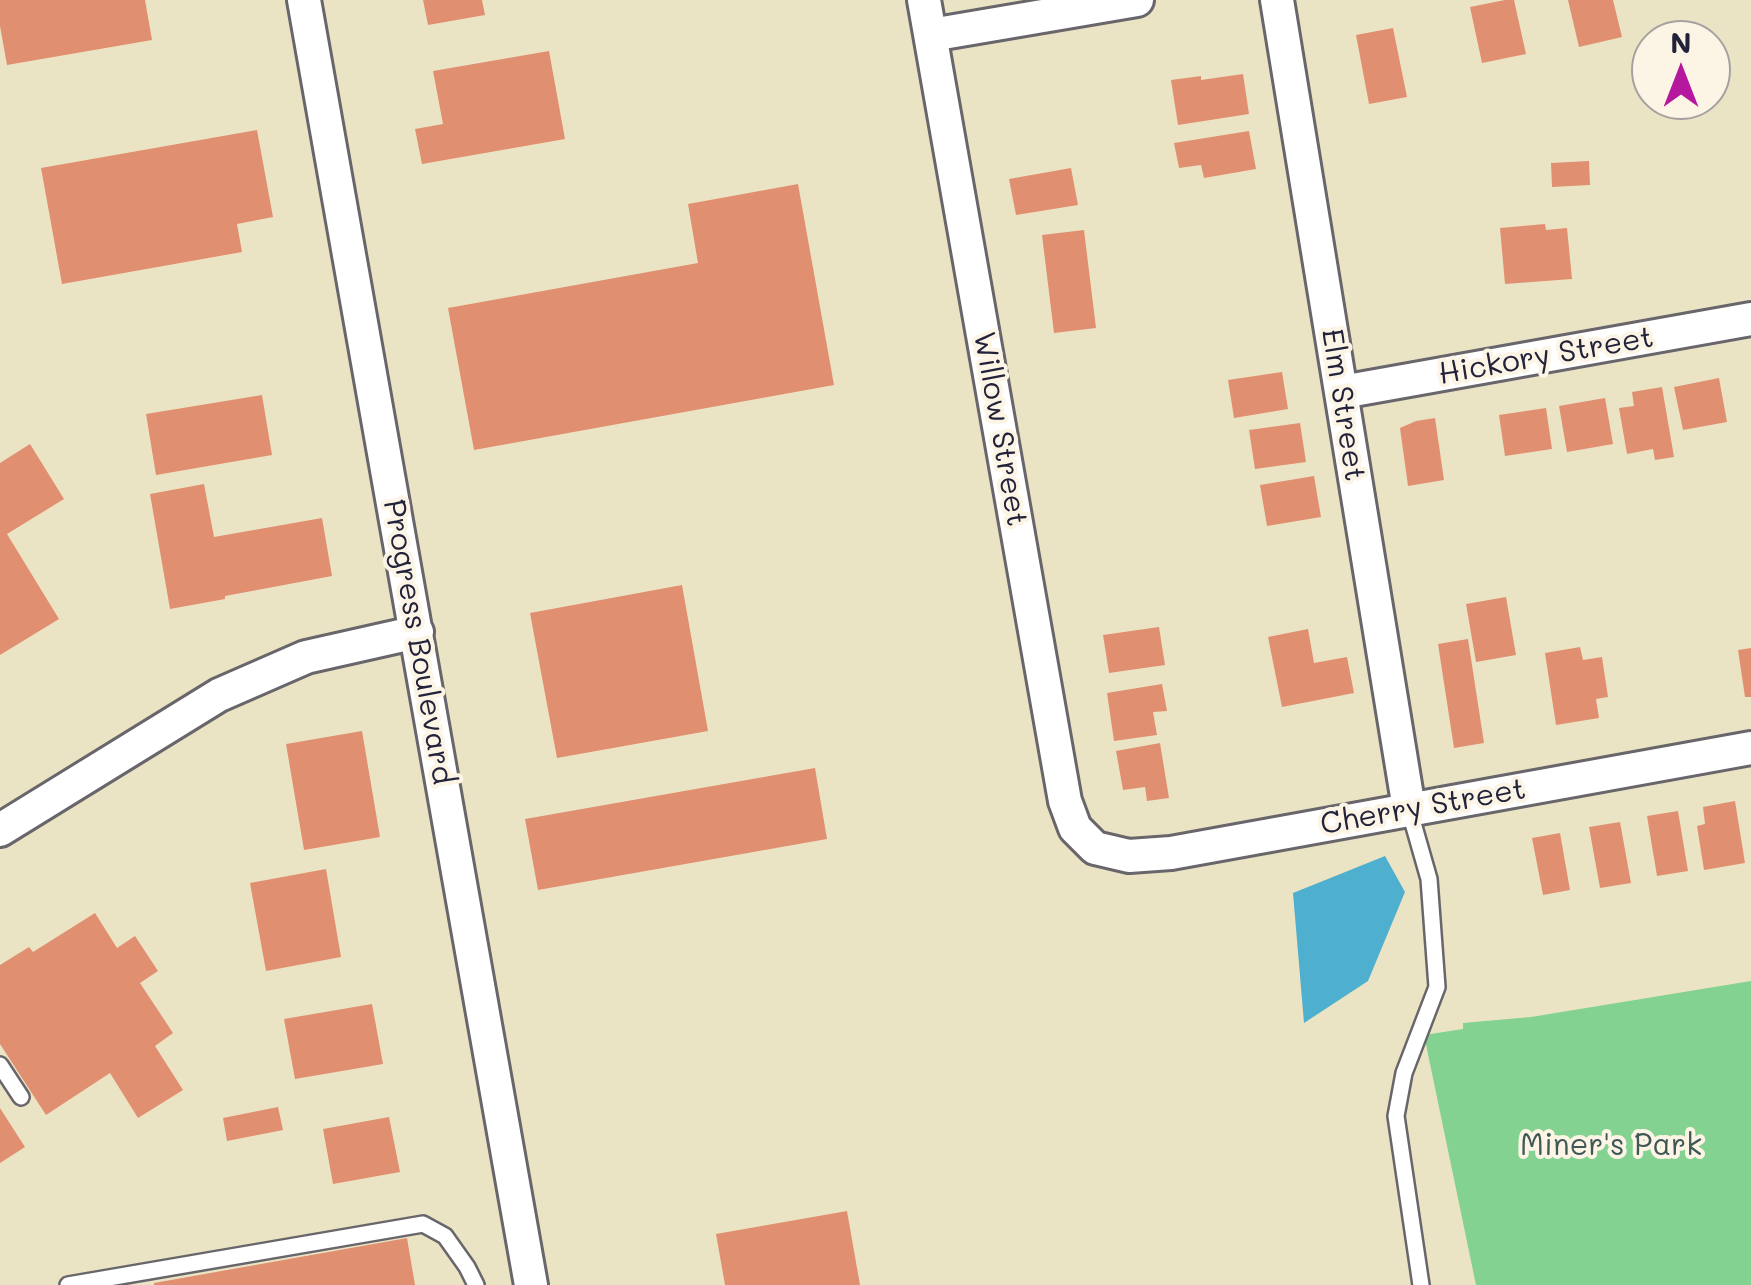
<!DOCTYPE html>
<style>
body{margin:0}
#map{position:relative;width:1751px;height:1285px;overflow:hidden;background:#ebe4c4;font-family:Mali,sans-serif}
canvas{display:block}
.north{position:absolute;left:1631px;top:20px;width:100px;height:100px;box-sizing:border-box;background:#fcf5e5;border:2px solid #a5a1a1;border-radius:50%;rotate:0deg;font-size:28px;font-weight:700;line-height:40px;text-align:center;color:#22223b}
.north::after{content:'';display:block;margin:auto;width:35px;height:45px;background:#b5179e;clip-path:polygon(50% 0,100% 100%,50% 72%,0 100%)}
</style>
<div id="map">
<canvas width="1751" height="1285"></canvas>
<div class="north">N</div>
</div>
<script>
const g = document.querySelector('canvas').getContext('2d');
g.lineJoin = 'round';
function fill(path, color) {
  g.fillStyle = color;
  g.fill(path, 'evenodd');
}
function shape(rows) {
  const path = new Path2D();
  for (const r of rows) {
    path.moveTo(r[0], r[1]);
    for (let i = 2; i < r.length; i += 2) path.lineTo(r[i], r[i + 1]);
  }
  return path;
}
function stroke(path, color, width, dash) {
  g.strokeStyle = color;
  g.lineWidth = width;
  g.lineCap = dash ? 'butt' : 'round';
  g.setLineDash(dash || []);
  g.stroke(path);
}
function label(font, color, halo, rows, align = 'center') {
  g.font = font + ' Mali,sans-serif';
  g.lineWidth = 8;
  g.setLineDash([]);
  g.textBaseline = 'middle';
  g.strokeStyle = halo;
  g.fillStyle = color;
  for (const [text, x, y, turn = 0] of rows) {
    g.save();
    g.translate(x, y);
    g.rotate((+turn || 0) * Math.PI / 180);
    g.textAlign = isNaN(turn) ? turn : align;
    if (halo) g.strokeText(text, 0, 0);
    g.fillText(text, 0, 0);
    g.restore();
  }
}
const green = shape([
 [1751,981,1751,1285,1476,1285,1424,1035,1463,1029,1463,1023,1531,1017]
]);
const water = shape([
 [1385,856,1405,892,1368,981,1304,1023,1293,893]
]);
const building = shape([
 [0,0,145,0,152,40,7,65,0,26],
 [423,0,482,0,485,15,428,25],
 [1505,0,1514,0,1526,54,1482,63,1470,7],
 [1568,0,1613,0,1622,37,1579,47],
 [1393,28,1407,97,1369,104,1356,35],
 [549,51,565,139,422,164,415,129,443,124,433,71],
 [1243,74,1249,114,1178,125,1171,80,1201,76,1201,80],
 [257,130,273,217,237,224,242,252,62,284,41,168],
 [1249,131,1256,169,1204,178,1201,165,1179,168,1174,143],
 [1589,161,1590,185,1552,187,1551,163],
 [1071,168,1078,205,1016,215,1009,179],
 [798,184,834,385,474,450,448,308,698,263,688,204],
 [1545,224,1546,230,1567,228,1572,279,1505,284,1500,228],
 [1084,230,1096,328,1054,333,1042,235],
 [1282,372,1288,409,1234,418,1228,380],
 [1719,378,1727,422,1683,430,1674,387],
 [1662,387,1674,457,1655,460,1653,449,1627,454,1619,408,1634,406,1632,392],
 [262,395,272,455,156,475,146,414],
 [1605,398,1613,444,1567,452,1559,406],
 [1546,408,1552,449,1505,456,1499,415],
 [1435,418,1444,480,1408,486,1400,428,1416,421],
 [1300,423,1306,462,1255,469,1249,430],
 [30,444,64,499,7,534,59,619,0,655,0,463],
 [1314,476,1321,517,1267,526,1260,485],
 [204,484,214,537,322,518,332,576,225,596,225,599,170,609,150,494],
 [682,585,708,731,557,758,530,613],
 [1506,597,1516,655,1476,662,1466,604],
 [1159,627,1165,665,1109,673,1103,635],
 [1308,629,1314,663,1347,657,1354,693,1282,707,1268,637],
 [1468,639,1484,743,1454,748,1438,644],
 [1580,647,1583,660,1602,657,1608,697,1596,699,1599,718,1556,725,1545,653],
 [1751,648,1751,697,1745,697,1738,650],
 [1162,684,1167,711,1153,712,1157,735,1114,741,1107,693],
 [362,731,380,837,304,850,286,744],
 [1160,743,1169,798,1147,801,1145,787,1123,790,1116,751],
 [815,768,827,839,538,890,525,819],
 [1735,801,1745,863,1704,870,1697,826,1705,824,1703,807],
 [1678,811,1688,871,1657,876,1647,816],
 [1620,822,1631,883,1600,888,1589,827],
 [1560,833,1570,890,1543,895,1532,838],
 [326,869,341,957,266,971,250,883],
 [95,913,117,948,135,936,158,971,140,983,173,1033,155,1046,183,1090,138,1118,110,1073,46,1115,0,1044,0,965,29,947,33,952],
 [372,1004,383,1064,295,1079,284,1019],
 [278,1107,283,1130,227,1141,223,1118],
 [0,1108,25,1147,0,1163],
 [389,1117,400,1172,333,1184,323,1129],
 [847,1211,860,1285,725,1285,716,1234],
 [407,1238,415,1285,154,1285,154,1283]
]);
const service = shape([
 [1409,809,1429,879,1437,987,1404,1073,1396,1116,1421,1285],
 [0,1065,21,1097],
 [68,1285,423,1224,445,1236,467,1267,476,1285]
]);
const minor = shape([
 [304,0,531,1285],
 [924,0,1065,801,1075,828,1095,848,1129,856,1171,853,1751,748],
 [1277,0,1409,809],
 [931,35,1137,0],
 [1342,392,1751,319],
 [0,830,219,695,306,657,417,632]
]);
const streetNames = [
 ["Hickory Street",1546,356,-10],
 ["Elm Street",1343,405,81],
 ["Willow Street",1000,429,80],
 ["Progress Boulevard",418,642,80],
 ["Cherry Street",1423,807,-10]
];
const parkNames = [
 ["Miner's Park",1611,1146]
];
fill(green, '#84d291');
fill(water, '#4fafce');
fill(building, '#e18f71');
stroke(service, '#68666b', 20);
stroke(minor, '#68666b', 38);
stroke(service, '#fff', 15);
stroke(minor, '#fff', 32);
label('30px', '#22223b', '#fcf5e5', streetNames);
label('30px', '#3f5755', '#fcf5e5', parkNames);
</script>
